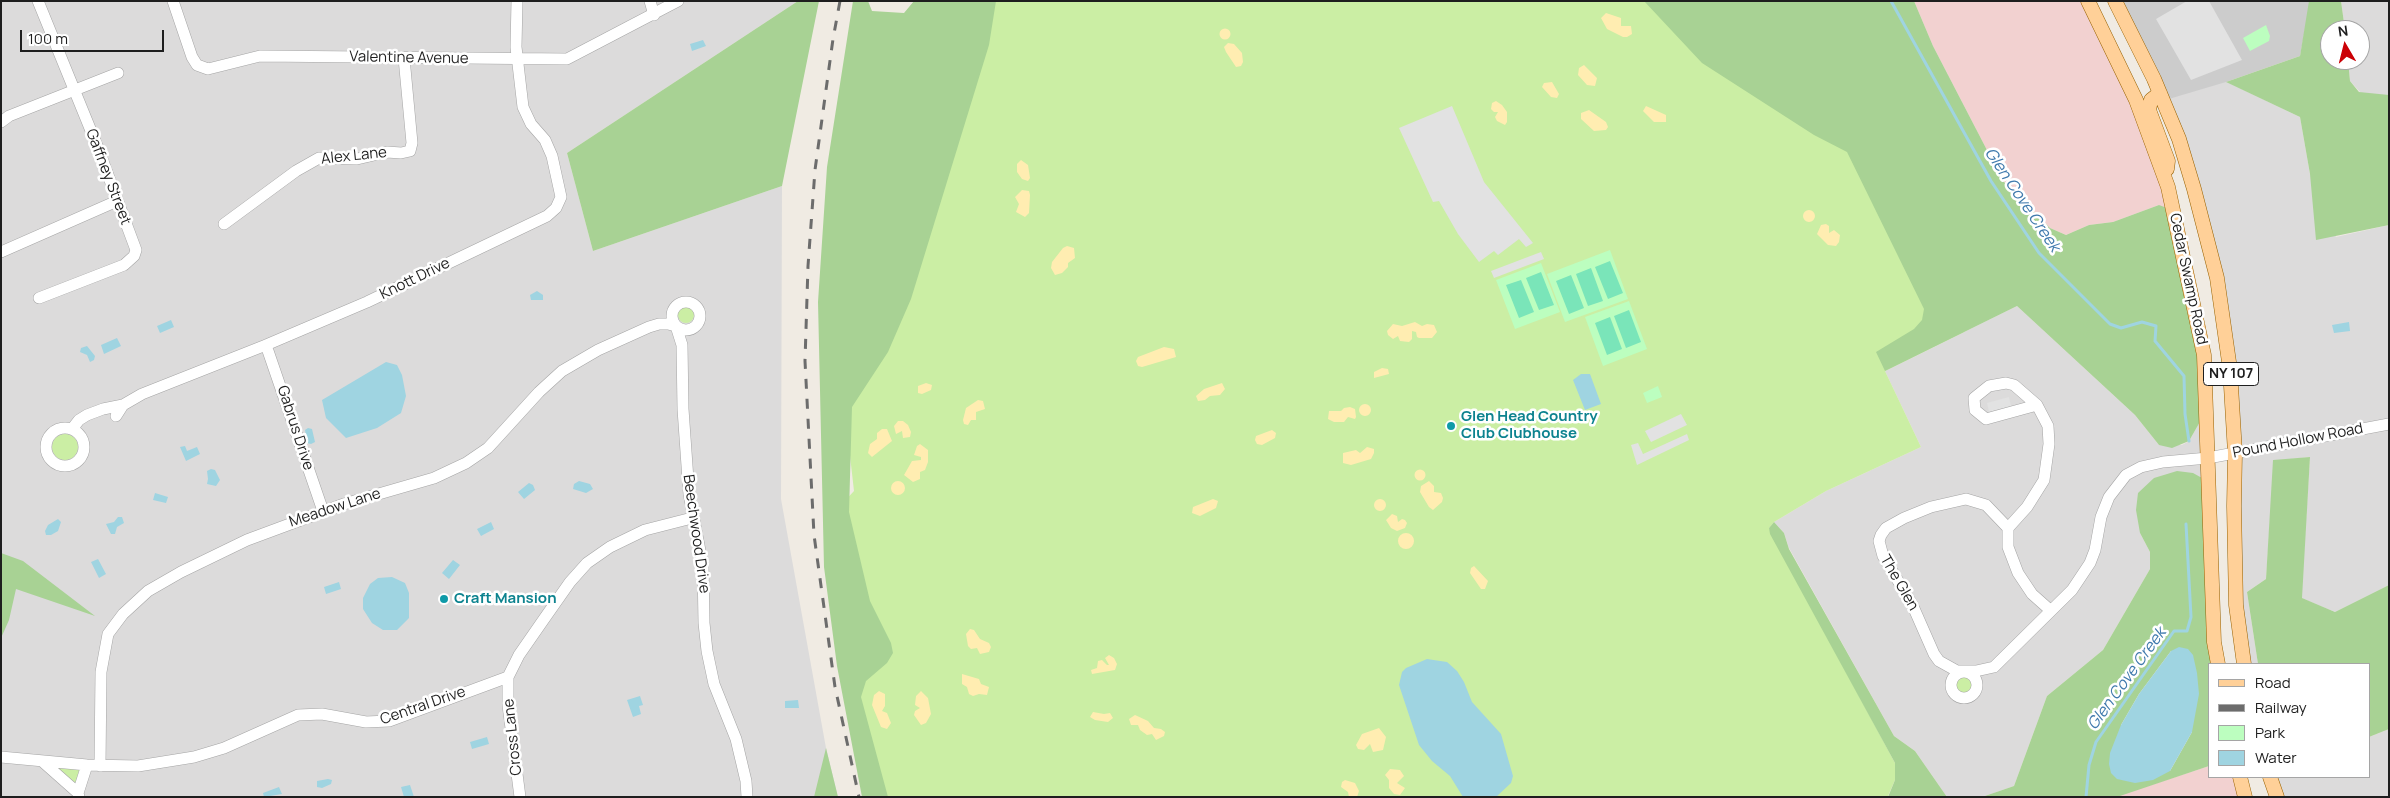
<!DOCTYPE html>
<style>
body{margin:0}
#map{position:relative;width:2390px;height:798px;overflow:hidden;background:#f0ebe3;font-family:Manrope,sans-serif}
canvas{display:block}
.frame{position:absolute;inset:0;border:2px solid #1e1e1e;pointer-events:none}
.legend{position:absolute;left:2208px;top:663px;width:162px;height:115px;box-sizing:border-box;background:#fff;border:1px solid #a5a5a5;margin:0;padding:6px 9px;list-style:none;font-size:15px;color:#1e1e1e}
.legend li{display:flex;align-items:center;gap:10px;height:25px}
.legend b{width:25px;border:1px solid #a5a5a5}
.north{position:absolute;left:2320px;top:20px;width:50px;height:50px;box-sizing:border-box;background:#fff;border:1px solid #a5a5a5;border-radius:50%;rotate:352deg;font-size:14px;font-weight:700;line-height:20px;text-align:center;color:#1e1e1e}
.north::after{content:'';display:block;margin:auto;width:18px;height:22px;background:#cb0006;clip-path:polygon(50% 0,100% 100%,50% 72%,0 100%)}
.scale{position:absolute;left:20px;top:30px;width:144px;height:22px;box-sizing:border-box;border:2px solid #1e1e1e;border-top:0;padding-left:6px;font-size:15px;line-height:18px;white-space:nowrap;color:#1e1e1e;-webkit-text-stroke:4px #fff;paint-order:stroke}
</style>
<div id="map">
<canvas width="2390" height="798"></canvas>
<div class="frame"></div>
<ul class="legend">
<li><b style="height:6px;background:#ffd098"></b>Road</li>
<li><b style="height:6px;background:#6c6c6c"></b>Railway</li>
<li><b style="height:14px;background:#bcfebf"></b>Park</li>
<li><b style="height:14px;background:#9fd4e1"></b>Water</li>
</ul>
<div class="north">N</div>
<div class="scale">100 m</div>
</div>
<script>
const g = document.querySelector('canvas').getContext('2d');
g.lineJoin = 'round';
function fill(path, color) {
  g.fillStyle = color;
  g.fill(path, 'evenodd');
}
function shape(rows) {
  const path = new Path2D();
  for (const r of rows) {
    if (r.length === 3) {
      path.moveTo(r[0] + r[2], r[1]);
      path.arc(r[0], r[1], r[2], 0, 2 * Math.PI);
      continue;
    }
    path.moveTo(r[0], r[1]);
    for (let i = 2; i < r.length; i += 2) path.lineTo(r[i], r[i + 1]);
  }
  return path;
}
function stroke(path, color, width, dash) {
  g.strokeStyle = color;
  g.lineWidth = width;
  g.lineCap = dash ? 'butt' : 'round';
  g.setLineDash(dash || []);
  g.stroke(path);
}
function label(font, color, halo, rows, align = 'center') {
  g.font = font + ' Manrope,sans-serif';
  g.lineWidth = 5;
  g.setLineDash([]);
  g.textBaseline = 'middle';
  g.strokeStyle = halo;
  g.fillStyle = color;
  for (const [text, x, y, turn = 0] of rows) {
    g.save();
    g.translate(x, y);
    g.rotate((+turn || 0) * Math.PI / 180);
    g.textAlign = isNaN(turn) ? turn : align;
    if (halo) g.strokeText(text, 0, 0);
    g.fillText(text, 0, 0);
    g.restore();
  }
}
const residential = shape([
 [1,1,798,1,567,153,593,251,782,186,781,499,826,748,838,797,1,797],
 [2309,1,2227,82,2300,117,2310,174,2336,237,2389,225,2389,585,2335,612,2301,598,2310,457,2274,461,2266,579,2247,592,2258,664,2244,664,2225,316,2162,101],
 [2341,1,2389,1,2389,124,2350,81,2348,60,2360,60,2360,30,2345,30],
 [2017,306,2135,415,2159,445,2182,445,2189,441,2201,420,2209,491,2140,533,2150,552,2150,569,2103,650,2047,696,2014,786,1982,797,1947,797,1915,751,1894,736,1789,548,1784,533,1774,522,1826,491,1921,447,1885,371],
 [2389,729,2389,797,2274,797,2267,777,2369,777,2369,737]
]);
const commercial = shape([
 [1914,1,2090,1,2132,85,2170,216,2159,205,2113,222,2089,225,2066,235,2050,228,2003,181,1933,46],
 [2209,766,2209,777,2239,777,2245,797,2114,797]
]);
const religious = shape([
 [2114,1,2309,1,2310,3,2300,56,2226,82,2162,101]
]);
const grass = shape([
 [979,1,1644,1,1857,130,1964,332,1885,371,1921,447,1826,491,1774,522,1769,528,1895,763,1895,780,1888,796,871,797,826,521,854,491,844,403],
 [686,315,8],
 [65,447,13],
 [1964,685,8],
 [56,767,80,767,76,782,75,784]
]);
const forest = shape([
 [798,1,819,1,782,186,593,251,567,153],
 [853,1,868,1,872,11,904,13,914,1,996,1,989,45,911,299,888,352,852,407,849,512,870,601,891,643,893,653,887,663,866,681,861,697,888,797,862,797,837,666,824,567,818,302,827,167],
 [1644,1,1914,1,1933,46,2003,181,2050,228,2066,235,2089,225,2113,222,2159,205,2167,208,2201,356,2201,420,2189,441,2172,448,2159,445,2135,415,2017,306,1885,371,1876,352,1914,329,1922,320,1924,309,1847,152,1814,135,1702,63],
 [2309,1,2341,1,2345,30,2330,30,2330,60,2348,60,2350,81,2359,92,2389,95,2389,225,2316,240,2310,174,2300,117,2226,82,2300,56],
 [2310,457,2302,598,2335,612,2389,585,2389,729,2369,737,2369,664,2258,664,2247,592,2266,579,2273,460],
 [2177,471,2193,473,2202,478,2218,664,2209,664,2209,766,2117,797,1982,797,2014,786,2047,696,2103,650,2150,569,2150,552,2140,533,2136,510,2138,493,2154,478],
 [2171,651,2192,732,2170,771,2121,725,2139,694],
 [1774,522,1784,533,1789,549,1894,736,1915,751,1947,797,1888,797,1895,780,1895,763,1770,534,1769,528],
 [1,553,23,561,95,616,16,589,9,620,1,638],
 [826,748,838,797,814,797]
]);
const sand = shape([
 [1606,13,1621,18,1621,26,1631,26,1632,34,1627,37,1623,37,1607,29,1601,18],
 [1225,34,5.5],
 [1228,43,1234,44,1242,53,1243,62,1241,66,1236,67,1226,52,1224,47],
 [1584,65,1597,78,1595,86,1587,85,1578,75,1579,68],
 [1552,82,1559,94,1557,98,1551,97,1542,87,1544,83],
 [1496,101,1502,105,1507,112,1507,122,1505,125,1497,121,1495,117,1498,112,1494,112,1491,109,1492,103],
 [1646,106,1666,115,1666,122,1654,122,1643,111],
 [1589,110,1606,122,1608,127,1606,130,1594,131,1581,119,1581,113],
 [1021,160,1028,165,1030,178,1028,181,1022,179,1017,172,1017,164],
 [1022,190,1029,191,1030,195,1029,213,1025,217,1016,212,1019,204,1015,197],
 [1809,216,6],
 [1826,224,1829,226,1829,233,1834,230,1840,235,1839,242,1836,246,1828,245,1817,234,1821,225],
 [1067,246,1074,248,1075,258,1068,263,1068,267,1062,273,1055,275,1051,268,1052,262,1063,248],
 [1415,322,1422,326,1427,324,1434,325,1437,332,1432,338,1419,338,1417,337,1416,332,1412,331,1412,339,1409,342,1400,341,1398,336,1393,339,1388,335,1387,331,1393,324,1402,326],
 [1164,347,1174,349,1176,357,1142,367,1138,366,1136,361,1138,357],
 [1382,368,1388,369,1389,374,1374,378,1374,372],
 [926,383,932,385,931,390,922,394,918,393,918,386],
 [1222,383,1225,389,1220,395,1210,396,1205,400,1198,401,1196,396,1204,389],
 [978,400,983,401,985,409,976,412,976,420,971,420,968,425,964,424,963,420,966,408],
 [1365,410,6],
 [1350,407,1355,409,1356,417,1355,419,1348,417,1344,422,1334,422,1328,419,1329,411,1341,411,1344,408],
 [898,421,903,421,908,425,911,432,910,437,903,438,902,431,896,434,894,426],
 [882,429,887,429,892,441,872,457,868,453,870,444,877,439,877,433],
 [1272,430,1276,433,1275,438,1262,445,1257,444,1255,440,1256,436],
 [920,444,928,450,928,462,925,470,920,472,920,479,913,482,904,475,912,461,921,460,921,457,914,455,917,446],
 [1367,447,1374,449,1374,453,1371,459,1351,465,1343,463,1343,453,1356,450,1360,453],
 [1420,475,5.5],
 [1429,481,1434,486,1434,492,1441,493,1443,498,1442,502,1433,510,1429,507,1420,492,1421,486],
 [898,488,7],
 [1213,499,1218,501,1216,508,1200,516,1192,513,1193,507],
 [1380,505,6],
 [1392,514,1397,516,1398,522,1402,519,1405,520,1407,523,1405,528,1397,531,1391,528,1386,520],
 [1406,541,8],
 [1474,566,1488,581,1485,589,1481,589,1470,573,1471,568],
 [970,629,974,630,980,639,989,643,991,647,989,652,980,654,977,648,971,649,968,646,966,634],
 [1109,655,1114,658,1117,664,1115,670,1092,674,1091,670,1097,668,1098,661,1102,660,1107,665,1109,665,1105,658],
 [962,674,979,679,981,684,989,687,987,695,979,694,973,696,969,694,967,687,962,684],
 [879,691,885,694,885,706,882,711,887,713,891,723,887,729,881,727,872,705,874,695],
 [921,691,928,698,931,714,926,723,921,725,914,715,915,711,920,708,915,705,916,696],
 [1093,712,1104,714,1110,713,1113,718,1108,722,1095,720,1090,717],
 [1135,715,1148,721,1154,728,1161,729,1165,732,1164,736,1156,740,1152,734,1147,735,1140,730,1138,725,1131,725,1129,719],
 [1379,728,1386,737,1383,750,1373,752,1370,744,1364,750,1358,749,1356,745,1362,734],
 [1390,769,1400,770,1404,776,1397,783,1405,788,1400,795,1394,794,1389,788,1389,780,1385,775],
 [1345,780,1355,783,1359,791,1357,797,1349,797,1348,792,1341,787,1342,782]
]);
const park = shape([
 [2266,25,2270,36,2269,41,2250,51,2243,38],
 [1610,250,1628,299,1565,322,1547,274],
 [1541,263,1560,312,1515,329,1496,280],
 [1629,301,1647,349,1603,366,1585,317],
 [1658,386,1662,397,1647,403,1643,393]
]);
const pitch = shape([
 [1610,261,1623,293,1608,299,1595,267],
 [1591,268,1603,301,1588,306,1576,274],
 [1541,272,1554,305,1539,310,1526,278],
 [1571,275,1584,308,1569,314,1556,281],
 [1521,280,1534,312,1519,318,1506,285],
 [1629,310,1641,342,1626,348,1614,316],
 [1610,317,1622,349,1607,355,1595,323]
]);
const parking = shape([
 [2187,1,2209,1,2242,60,2191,80,2156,19],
 [1452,106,1484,182,1533,243,1526,247,1519,239,1498,255,1494,251,1479,262,1458,234,1439,201,1433,202,1399,128],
 [1541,252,1544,259,1494,278,1491,271],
 [2009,397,2011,406,1989,412,1987,403],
 [1681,414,1687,425,1651,442,1645,431],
 [1687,434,1689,440,1637,465,1631,445,1638,443,1643,454]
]);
const water = shape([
 [703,40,706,46,692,51,690,44],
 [537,291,543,295,543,300,531,300,530,295],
 [171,320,174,327,160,333,157,326],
 [2349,322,2350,331,2334,333,2332,325],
 [117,338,121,346,104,354,101,345],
 [87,346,95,356,94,360,90,362,87,355,80,352,81,348],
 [386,362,397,365,402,375,406,396,401,413,377,428,346,438,326,418,322,400],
 [1581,374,1590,374,1601,404,1585,410,1573,380],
 [308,428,312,429,315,442,311,444,307,443,305,430],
 [185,446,187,451,197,447,200,454,186,461,180,447],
 [211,469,215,470,220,480,216,486,207,484,208,479,207,471],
 [579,481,590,484,593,489,586,493,573,489,574,484],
 [529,483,533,485,535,490,524,499,518,492],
 [155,493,168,497,166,503,153,500],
 [118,517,122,517,124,523,117,527,115,534,111,534,106,524,114,522],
 [58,519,61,522,58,531,51,535,46,535,45,531,48,525],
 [491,522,494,529,481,536,477,529],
 [98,559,106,574,99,578,91,562],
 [453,560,460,565,449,579,442,573],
 [392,577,405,583,409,593,409,618,397,630,383,630,372,623,363,609,363,598,370,584,378,578],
 [339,582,341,589,326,594,324,587],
 [2179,647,2188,649,2193,655,2197,673,2199,694,2192,732,2170,771,2153,780,2135,783,2117,779,2111,773,2109,764,2110,753,2121,725,2139,694,2171,651],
 [1427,659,1447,662,1457,671,1464,682,1472,702,1501,734,1513,776,1511,783,1496,797,1463,797,1450,776,1432,761,1419,745,1399,685,1402,672,1406,668],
 [640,696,643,705,639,706,641,714,633,717,627,700],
 [798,700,799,708,785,708,785,701],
 [487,737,489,744,472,749,470,742],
 [328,779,332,780,331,784,322,788,317,787,317,781],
 [410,785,414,797,404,797,401,787],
 [279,787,282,794,264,797,263,793]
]);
const stream = shape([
 [1891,1,1991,181,2039,253,2110,324,2121,328,2142,322,2156,326,2155,341,2184,376,2185,414,2189,441],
 [2086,797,2089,765,2096,742,2174,631,2187,631,2191,617,2186,524]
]);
const minor = shape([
 [38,1,98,148,136,250,134,256,124,265,39,298],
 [173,1,192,57,197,65,208,69,260,56,567,59,678,1],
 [650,1,654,15],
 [1,122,9,116,118,73],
 [224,224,296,171,319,158,357,159,387,152,401,153,410,151,412,143,404,58],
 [1,252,117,201],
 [686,316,14],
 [266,345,323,511],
 [116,416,123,405,142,394,266,345,367,302,547,216,556,208,561,197,552,156,545,140,531,124,523,107,516,47,517,1],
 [65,447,19],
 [72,429,79,420,87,415,103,409,123,405],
 [2008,528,1986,505,1966,499,1931,507,1904,518,1886,528,1881,535,1879,541,1883,556,1912,604,1934,654,1939,661,1957,671,1976,671,1994,667,2072,590,2090,563,2095,550,2101,517,2109,497,2126,475,2141,467,2163,462,2208,458,2389,424],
 [2008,528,2027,507,2044,480,2049,444,2048,426,2037,405,2014,385,2006,383,1989,386,1974,398,1975,410,1986,419,2037,405],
 [2008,528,2008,547,2018,573,2032,594,2050,610],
 [1964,685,13],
 [508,677,508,705,520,797],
 [1,757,87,765,138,766,194,757,224,748,298,715,322,714,366,722,389,721,508,677,519,655,544,619,570,582,587,563,610,547,645,530,692,518],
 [43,762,78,793,79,797],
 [100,766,101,672,108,634,123,614,148,591,181,572,247,540,344,504,434,478,466,463,488,448,539,392,562,371,598,350,649,327,659,324,668,324,676,326,682,345,683,409,689,494,703,566,704,623,707,651,714,684,736,739,746,781,747,797],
 [78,793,87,765]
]);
const major = shape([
 [2088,1,2136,100,2168,187,2204,355,2214,642,2218,664],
 [2115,1,2154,79,2179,139,2194,189,2217,278,2230,369,2235,453,2234,506,2236,605,2244,664],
 [2160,93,2151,100,2149,110,2168,161,2167,169],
 [2240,777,2245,797],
 [2270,777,2277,797]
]);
const rail = shape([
 [840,1,833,39,815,170,808,266,805,361,814,535,835,687,859,797]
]);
const markers = [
 [1451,426,5,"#0f9aa8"],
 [444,599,5,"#0f9aa8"]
];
const shields = [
 [2231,374,55]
];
const shieldNames = [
 ["NY 107",2231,374]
];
const streetNames = [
 ["Valentine Avenue",409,58,1],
 ["Alex Lane",354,156,-6],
 ["Gaffney Street",108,177,69],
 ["Knott Drive",415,279,-26],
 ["Cedar Swamp Road",2188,279,78],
 ["Gabrus Drive",295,428,72],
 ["Pound Hollow Road",2298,441,-11],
 ["Meadow Lane",335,508,-18],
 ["Beechwood Drive",696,534,82],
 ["The Glen",1899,583,60],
 ["Central Drive",423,706,-19],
 ["Cross Lane",513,737,-96]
];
const cultureNames = [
 ["Glen Head Country",1461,417],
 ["Club Clubhouse",1461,434],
 ["Craft Mansion",454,599]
];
const waterNames = [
 ["Glen Cove Creek",2022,200,56],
 ["Glen Cove Creek",2127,679,-54]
];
fill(residential, '#dcdbdb');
fill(commercial, '#f2d1d0');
fill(religious, '#ccc');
fill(grass, '#cbeea4');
fill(forest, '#a8d294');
fill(sand, '#ffedb1');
fill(park, '#bcfebf');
fill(pitch, '#7ae5b9');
fill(parking, '#e2e2e2');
fill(water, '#9fd4e1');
stroke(stream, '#9fd4e1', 3);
stroke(minor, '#a5a5a5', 12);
stroke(major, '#976100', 15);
stroke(minor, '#fff', 11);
stroke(major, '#ffd098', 14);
stroke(rail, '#6c6c6c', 3, [10, 10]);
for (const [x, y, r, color] of markers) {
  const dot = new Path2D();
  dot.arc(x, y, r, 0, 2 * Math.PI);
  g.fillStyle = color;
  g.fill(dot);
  stroke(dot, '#fff', 2);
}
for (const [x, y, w] of shields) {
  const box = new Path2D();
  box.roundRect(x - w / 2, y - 11.5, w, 23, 4);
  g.fillStyle = '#fff';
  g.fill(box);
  stroke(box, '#1e1e1e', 1);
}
label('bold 14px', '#1e1e1e', null, shieldNames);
label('15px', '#1e1e1e', '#fff', streetNames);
label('bold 15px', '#0d838f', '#fff', cultureNames, 'left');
label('italic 16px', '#407aad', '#fff', waterNames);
</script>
